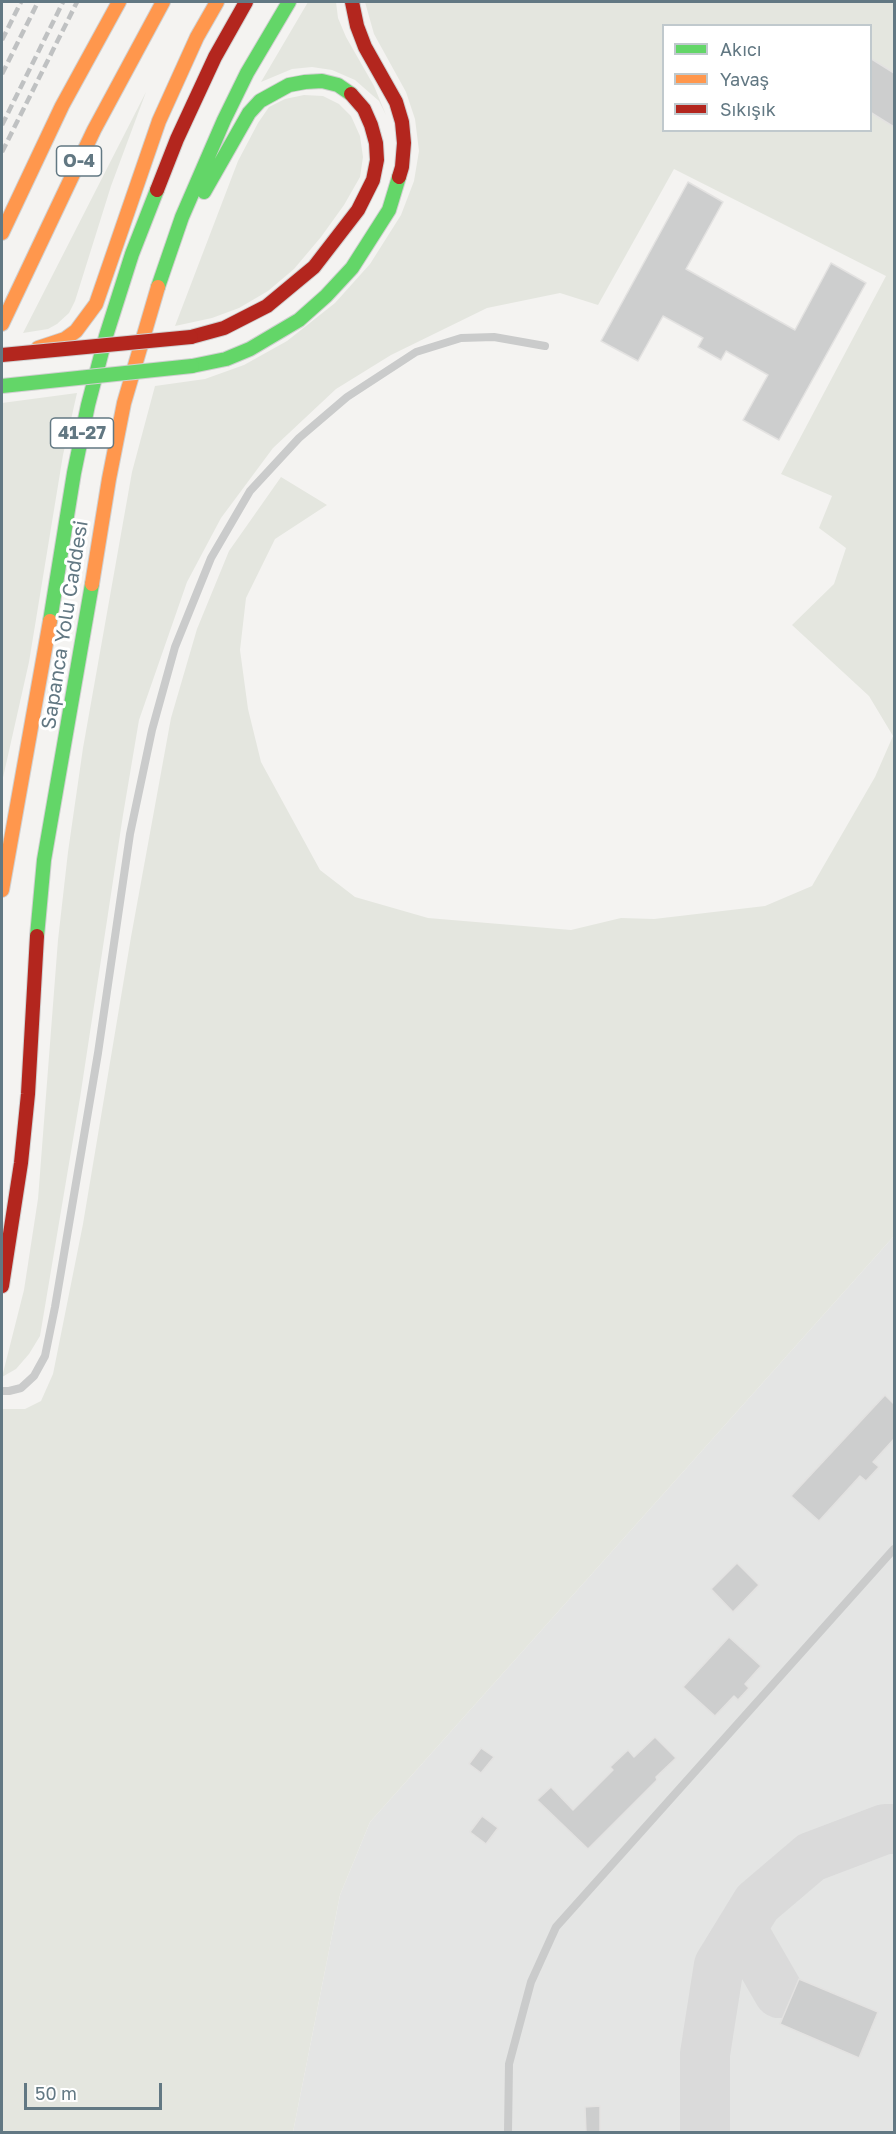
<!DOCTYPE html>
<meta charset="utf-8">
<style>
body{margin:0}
#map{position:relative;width:896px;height:2134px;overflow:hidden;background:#f4f3f1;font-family:"Golos Text",sans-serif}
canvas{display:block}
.frame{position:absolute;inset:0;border:3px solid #627883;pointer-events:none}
.legend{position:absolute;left:662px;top:24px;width:210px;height:108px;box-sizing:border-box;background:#fff;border:2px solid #c0c9cd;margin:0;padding:8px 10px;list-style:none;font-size:18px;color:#627883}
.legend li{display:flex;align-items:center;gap:12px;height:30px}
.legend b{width:30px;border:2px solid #c0c9cd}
.scale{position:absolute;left:24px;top:2083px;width:138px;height:27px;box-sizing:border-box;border:3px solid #627883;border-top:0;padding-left:8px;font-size:18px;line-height:21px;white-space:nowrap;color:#627883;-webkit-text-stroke:4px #fff;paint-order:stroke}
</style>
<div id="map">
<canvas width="896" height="2134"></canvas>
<div class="frame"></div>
<ul class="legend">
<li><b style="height:8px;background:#63d668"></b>Akıcı</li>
<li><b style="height:8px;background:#ff974d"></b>Yavaş</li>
<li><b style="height:8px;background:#b3261e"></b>Sıkışık</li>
</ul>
<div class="scale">50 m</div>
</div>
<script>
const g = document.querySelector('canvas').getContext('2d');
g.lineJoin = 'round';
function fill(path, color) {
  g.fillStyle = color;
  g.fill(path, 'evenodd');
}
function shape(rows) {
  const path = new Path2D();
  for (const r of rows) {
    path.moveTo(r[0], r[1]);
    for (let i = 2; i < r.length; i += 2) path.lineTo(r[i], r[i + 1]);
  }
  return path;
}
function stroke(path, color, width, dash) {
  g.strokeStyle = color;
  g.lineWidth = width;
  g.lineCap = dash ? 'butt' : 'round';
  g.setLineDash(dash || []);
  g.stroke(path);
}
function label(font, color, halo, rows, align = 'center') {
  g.font = font + ' "Golos Text",sans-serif';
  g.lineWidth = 6;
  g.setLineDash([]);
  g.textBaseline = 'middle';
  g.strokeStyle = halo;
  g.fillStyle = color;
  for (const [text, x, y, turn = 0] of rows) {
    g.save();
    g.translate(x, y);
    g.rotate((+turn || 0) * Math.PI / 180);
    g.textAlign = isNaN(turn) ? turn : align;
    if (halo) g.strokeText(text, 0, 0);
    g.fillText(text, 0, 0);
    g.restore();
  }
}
const built = shape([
 [894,1236,894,2132,293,2132,340,1895,370,1822]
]);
const green = shape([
 [308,2,336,2,338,18,346,37,374,86,386,115,379,101,355,80,332,70,312,67,292,69,261,82],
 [365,2,894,2,894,1236,370,1822,340,1895,293,2132,2,2132,2,1409,25,1409,41,1401,53,1374,83,1224,131,937,171,718,197,629,229,551,281,477,327,505,275,539,246,598,240,650,248,709,261,762,320,870,355,897,428,918,571,930,621,918,654,919,765,906,812,886,875,777,893,736,869,696,792,625,834,584,846,548,819,528,832,496,781,474,886,276,674,169,598,305,560,293,487,308,391,355,336,389,273,448,221,518,187,582,139,720,123,815,80,1098,40,1336,29,1354,16,1369,2,1377,24,1290,38,1199,58,940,68,852,83,748,132,472,155,386,205,379,244,365,287,341,335,303,370,264,401,215,414,181,419,151,415,119,406,92,374,34],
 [664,26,870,26,870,130,664,130],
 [146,92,111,186,75,301,69,313,57,324,48,329,23,333],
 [304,95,323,96,339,104,351,116,360,136,363,157,360,177,344,205,321,237,294,269,268,291,239,308,212,318,175,326,238,161,258,123,269,107,285,99],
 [77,393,63,455,29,662,2,782,2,403]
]);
const taxiway = shape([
 [742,1929,779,1993],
 [705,2132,705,2054,719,1965,757,1903,811,1857,885,1829,894,1829]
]);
const building = shape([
 [870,58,894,73,894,127,870,112,870,58],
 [688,182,723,202,686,269,795,330,831,263,866,283,779,440,743,420,768,375,726,351,721,360,698,347,703,338,663,316,638,361,601,341,688,182],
 [885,1395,894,1404,894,1439,873,1462,879,1467,866,1481,860,1476,819,1521,791,1496,885,1395],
 [737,1563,759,1585,733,1612,711,1589,737,1563],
 [729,1637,761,1666,745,1684,749,1688,738,1700,734,1696,715,1716,683,1687,729,1637],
 [655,1737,676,1758,656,1777,657,1780,588,1849,537,1800,551,1787,573,1810,613,1770,610,1767,628,1750,634,1757,655,1737],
 [481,1748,494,1757,481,1773,469,1764,481,1748],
 [482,1816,498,1828,486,1844,470,1832,482,1816],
 [799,1979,878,2012,859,2058,780,2024,799,1979],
 [600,2106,600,2133,586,2133,585,2107,600,2106]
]);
const lane = shape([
 [2,1391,9,1391,21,1388,34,1376,45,1356,55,1307,98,1053,130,834,152,730,175,647,211,558,250,491,299,438,347,397,416,352,461,338,494,337,545,346],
 [508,2132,509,2064,531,1982,556,1927,894,1549]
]);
const fast = shape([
 [204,192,249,113,260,101,289,85,305,82,322,81,338,85,351,94],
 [158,287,182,217,224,120,247,73,289,2],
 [192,366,226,359,250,349,299,320,326,296,352,268,389,210,399,177],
 [50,621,74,473,88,405,106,336,132,254,157,190],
 [37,936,44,860,92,584]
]);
const slow = shape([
 [2,233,62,106,119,2],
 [2,324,94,130,163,2],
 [38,348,65,339,76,331,96,304,159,121,197,37,217,2],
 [92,584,109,479,124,403,158,287],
 [2,890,50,621]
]);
const jam = shape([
 [352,2,357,26,365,47,396,102,402,122,404,143,402,167,399,177],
 [157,190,177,139,215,57,246,2],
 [191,337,224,328,267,306,314,267,358,210,373,180,377,160,376,143,371,125,364,109,351,94],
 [2,1286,21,1163,28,1094,37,936]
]);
const rail = shape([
 [2,40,21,2],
 [2,74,38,2],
 [2,125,63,2],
 [2,152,77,2]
]);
const fastBridge = shape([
 [2,386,192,366]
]);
const jamBridge = shape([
 [2,355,191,337]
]);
const shields = [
 [79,161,45],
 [82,433,63]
];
const shieldNames = [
 ["O-4",79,161],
 ["41-27",82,433]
];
const streetNames = [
 ["Sapanca Yolu Caddesi",65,625,-81]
];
fill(built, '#e4e5e4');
fill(green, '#e4e6df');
stroke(taxiway, '#dadada', 50);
fill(building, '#cdcece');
stroke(building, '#e3e2e1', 1.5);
stroke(fast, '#d0d0d0', 16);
stroke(slow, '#d0d0d0', 16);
stroke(jam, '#d0d0d0', 16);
stroke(lane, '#cacbcb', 8);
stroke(fast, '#63d668', 14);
stroke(slow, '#ff974d', 14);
stroke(jam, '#b3261e', 14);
stroke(rail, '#bfc1c2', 4.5, [9, 4.5]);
stroke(fastBridge, '#d0d0d0', 16, []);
stroke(jamBridge, '#d0d0d0', 16, []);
stroke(fastBridge, '#63d668', 14);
stroke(jamBridge, '#b3261e', 14);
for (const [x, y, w] of shields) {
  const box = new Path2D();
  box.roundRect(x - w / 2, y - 15, w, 30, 4.5);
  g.fillStyle = '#fff';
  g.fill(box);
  stroke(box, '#627883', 1.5);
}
label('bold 18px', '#627883', null, shieldNames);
label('20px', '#627883', '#fff', streetNames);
</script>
